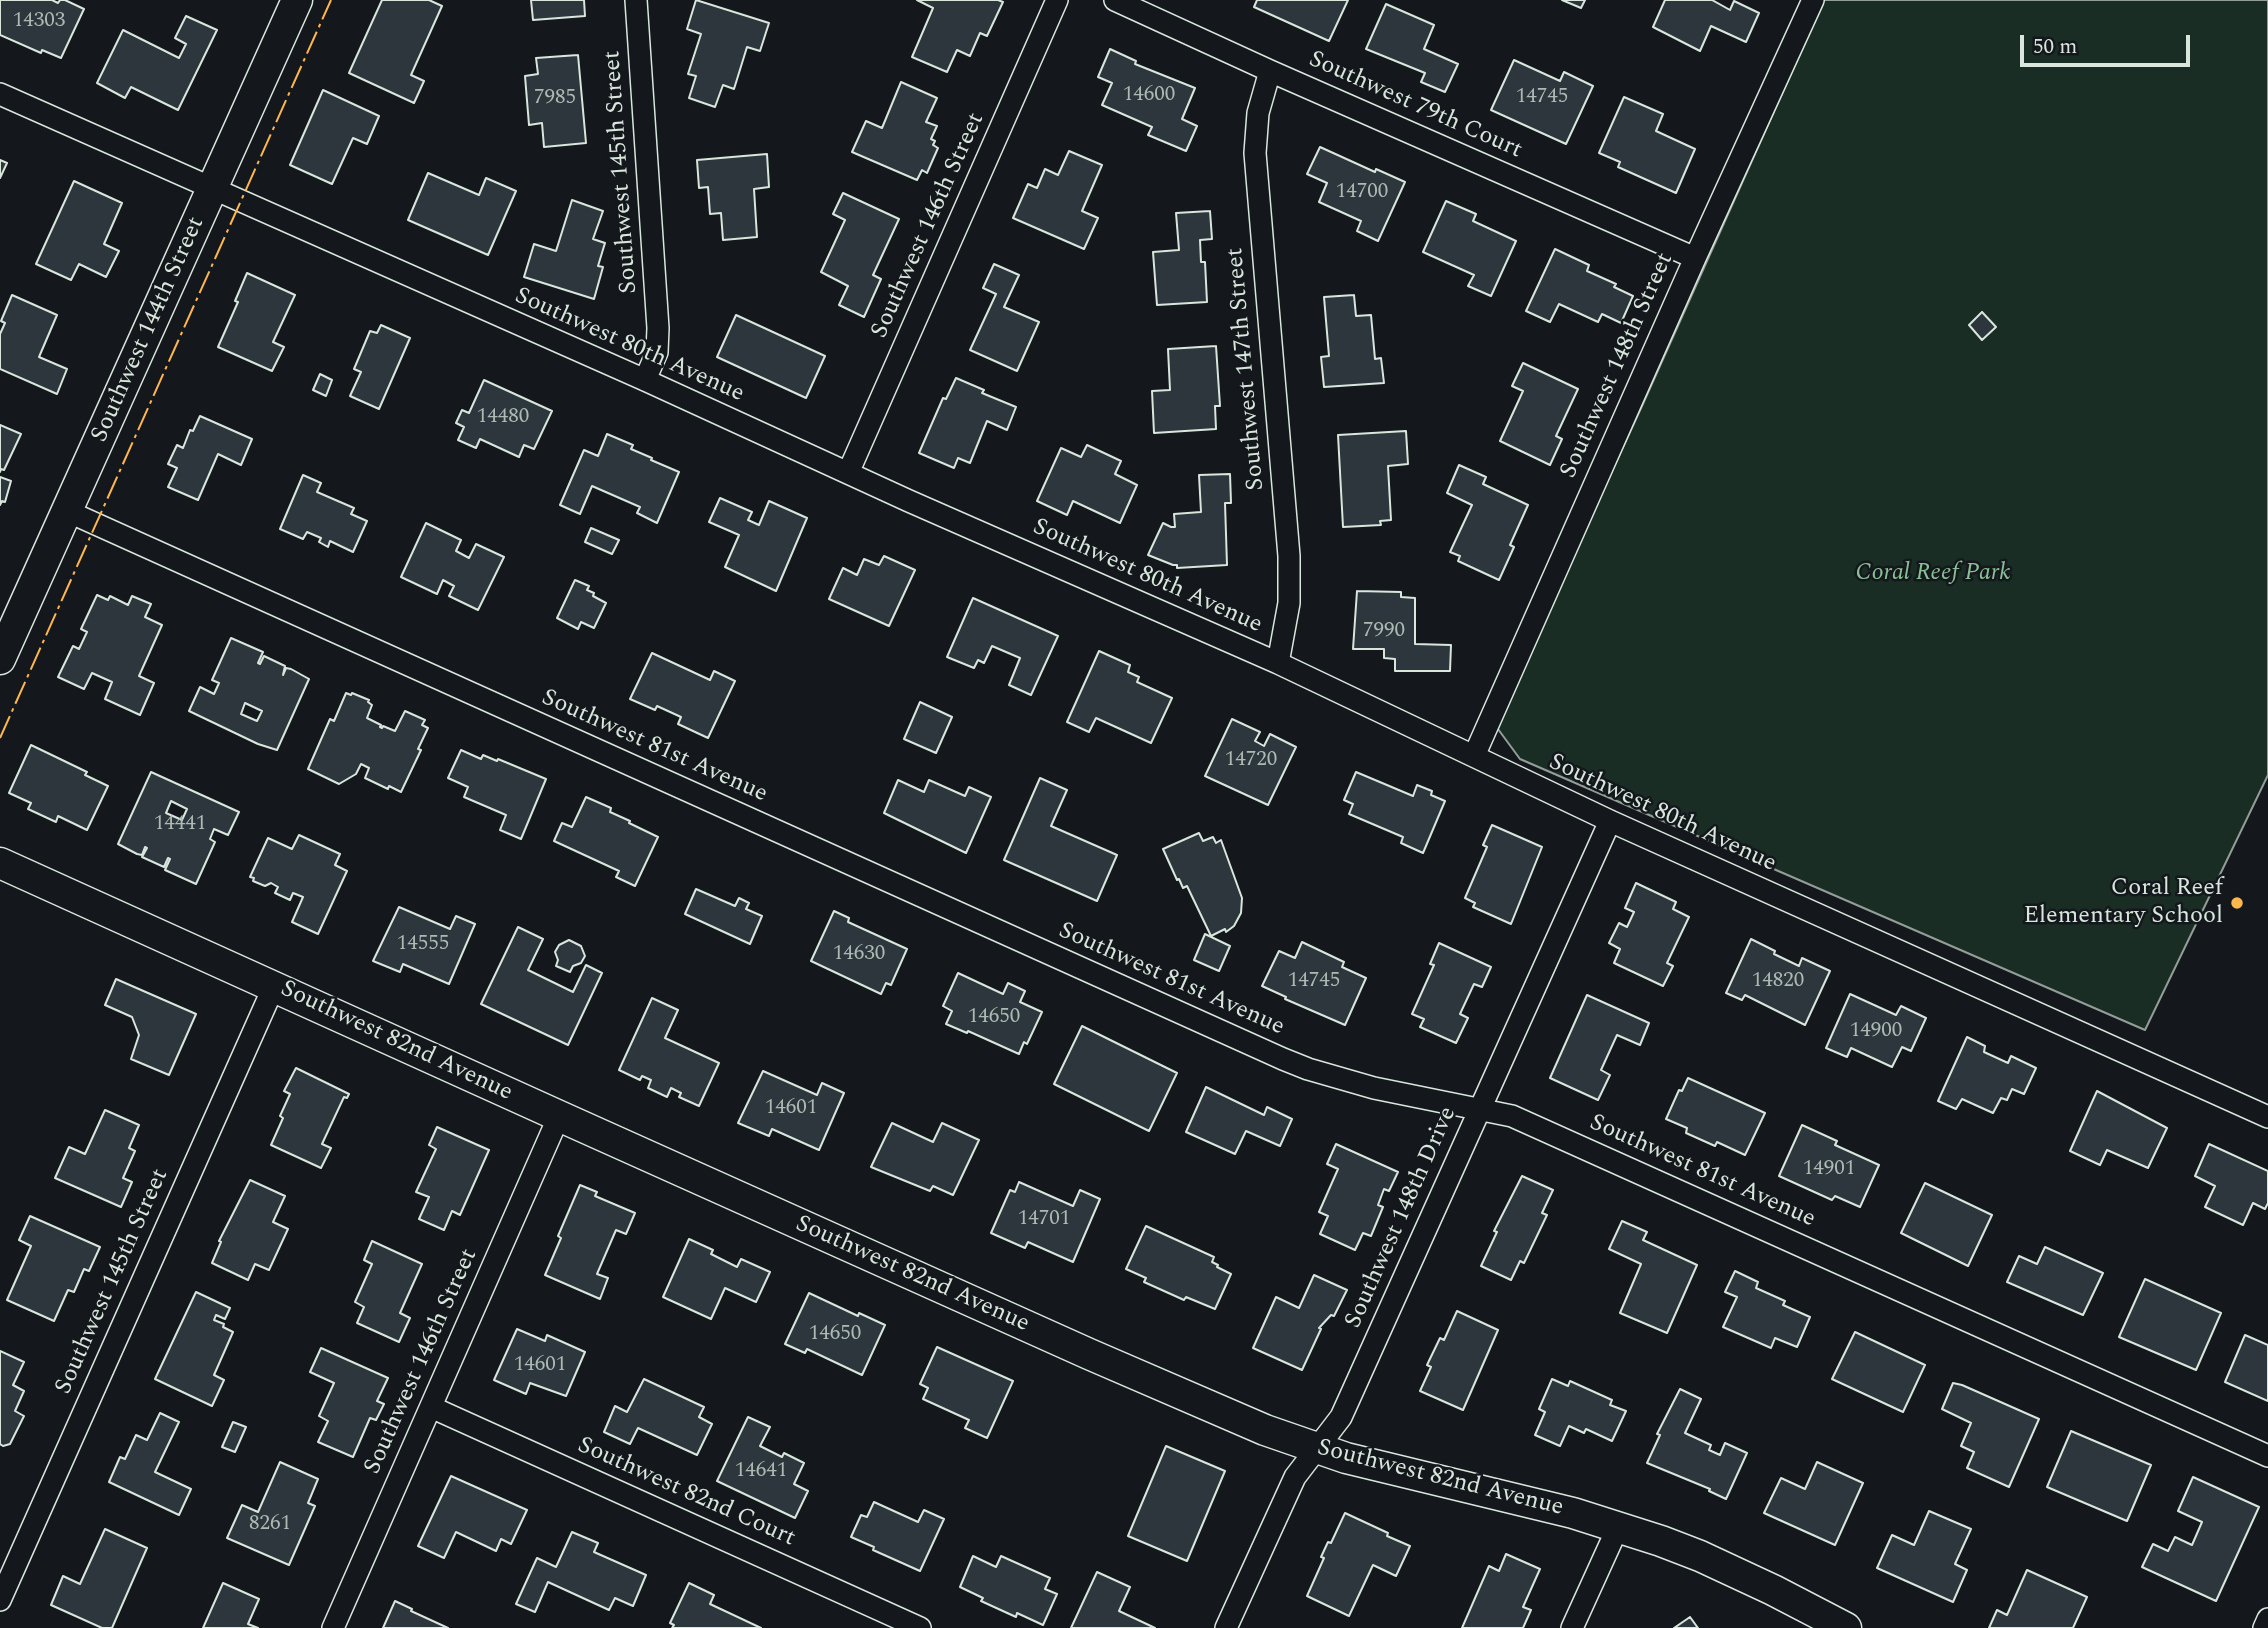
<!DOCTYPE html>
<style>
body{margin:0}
#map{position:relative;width:2268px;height:1628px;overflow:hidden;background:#14181c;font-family:Spectral,serif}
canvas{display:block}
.scale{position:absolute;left:2020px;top:35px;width:170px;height:32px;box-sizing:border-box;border:4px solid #d8e6dc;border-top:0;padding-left:9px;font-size:21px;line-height:24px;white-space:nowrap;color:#d8e6dc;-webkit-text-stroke:5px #14181c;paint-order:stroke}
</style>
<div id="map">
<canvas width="2268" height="1628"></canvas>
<div class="scale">50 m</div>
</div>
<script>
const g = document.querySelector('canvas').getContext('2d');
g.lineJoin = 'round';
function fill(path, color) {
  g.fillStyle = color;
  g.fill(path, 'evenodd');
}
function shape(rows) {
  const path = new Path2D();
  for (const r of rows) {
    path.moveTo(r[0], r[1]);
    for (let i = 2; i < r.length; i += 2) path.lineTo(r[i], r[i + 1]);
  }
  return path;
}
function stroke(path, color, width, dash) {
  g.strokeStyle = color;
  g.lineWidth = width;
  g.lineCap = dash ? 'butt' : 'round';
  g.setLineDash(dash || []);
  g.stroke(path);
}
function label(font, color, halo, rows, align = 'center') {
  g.font = font + ' Spectral,serif';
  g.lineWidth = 5;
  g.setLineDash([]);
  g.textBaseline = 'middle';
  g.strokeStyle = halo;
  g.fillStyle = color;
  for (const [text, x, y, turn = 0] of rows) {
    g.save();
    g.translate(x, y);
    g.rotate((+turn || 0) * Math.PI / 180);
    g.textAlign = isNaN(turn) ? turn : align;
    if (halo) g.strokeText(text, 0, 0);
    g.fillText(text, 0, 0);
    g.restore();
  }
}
const green = shape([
 [1824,0,2268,0,2268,775,2145,1030,1520,759,1495,725,1642,406,1824,0]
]);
const building = shape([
 [0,0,52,0,58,3,60,0,65,0,84,9,61,58,42,50,41,53,0,35,0,0],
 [382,0,429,0,442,6,411,75,424,81,414,103,349,73,382,0],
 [531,0,584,0,585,16,533,20,531,0],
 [696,0,769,23,760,51,747,47,734,89,723,85,715,107,689,98,696,76,688,74,701,34,687,29,696,0],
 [998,0,1003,2,987,36,980,33,970,56,957,50,947,72,912,57,933,8,917,0,998,0],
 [1257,0,1348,0,1329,41,1254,7,1257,0],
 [1562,0,1585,0,1581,8,1562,0],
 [1665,0,1712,0,1730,10,1734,1,1759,13,1746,42,1711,26,1700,51,1653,27,1665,0],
 [1386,4,1434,25,1424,49,1458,64,1445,92,1421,82,1425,73,1366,49,1386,4],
 [186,16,217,30,178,110,131,87,125,98,97,83,123,30,179,58,186,44,175,38,186,16],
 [1110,49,1136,61,1135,64,1195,88,1182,119,1197,126,1186,151,1148,135,1152,127,1102,105,1112,83,1098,77,1110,49],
 [578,55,586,143,544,147,542,123,529,125,525,76,538,74,536,58,578,55],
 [1514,60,1560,81,1564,72,1593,86,1566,144,1491,110,1514,60],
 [901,82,937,98,926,122,937,126,931,139,935,141,933,145,938,148,927,173,922,170,917,180,852,152,866,121,882,128,901,82],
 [323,90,379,116,367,144,353,138,332,184,290,165,323,90],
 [1624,97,1663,114,1656,131,1695,149,1676,193,1618,167,1620,162,1599,153,1624,97],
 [1320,147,1375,172,1376,169,1405,182,1378,241,1357,231,1361,221,1319,202,1327,183,1307,174,1320,147],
 [1069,151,1102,165,1082,211,1098,218,1084,249,1013,218,1028,184,1037,188,1045,169,1058,175,1069,151],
 [767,154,769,187,754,189,757,237,723,240,721,213,710,214,708,187,699,188,697,160,767,154],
 [0,160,7,163,0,178,0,160],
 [428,173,479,195,486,178,516,191,488,255,408,220,428,173],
 [74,181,122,203,104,244,119,251,106,277,79,264,71,280,36,264,74,181],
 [843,193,899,219,873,275,881,279,864,317,839,305,848,286,821,272,845,220,833,214,843,193],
 [572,200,603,211,593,239,605,243,598,266,603,267,594,299,524,277,534,244,556,251,572,200],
 [1446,201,1476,214,1473,221,1516,241,1491,296,1468,286,1474,275,1423,252,1446,201],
 [1210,211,1212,239,1200,240,1201,262,1205,262,1207,302,1157,305,1153,252,1179,250,1176,213,1210,211],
 [1555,249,1589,265,1587,271,1616,284,1614,287,1633,296,1621,323,1602,314,1598,322,1559,304,1550,322,1526,311,1555,249],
 [994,264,1019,275,1004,307,1039,322,1017,371,970,350,996,294,983,288,994,264],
 [247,273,295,295,273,342,284,347,272,371,218,347,238,302,235,301,247,273],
 [12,295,57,315,39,357,67,369,57,394,0,369,0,334,5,323,1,321,12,295],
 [1354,295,1356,316,1371,315,1375,359,1381,358,1384,383,1324,387,1321,357,1329,356,1324,297,1354,295],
 [1982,312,1996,327,1982,340,1969,325,1982,312],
 [736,315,825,356,806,398,717,357,736,315],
 [381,325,410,338,379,409,350,396,361,372,354,369,370,331,377,333,381,325],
 [1216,346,1220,406,1215,406,1216,429,1154,433,1152,391,1170,390,1168,349,1216,346],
 [1523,363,1578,389,1556,436,1562,439,1550,465,1500,441,1523,391,1512,386,1523,363],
 [320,374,332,380,326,396,313,390,320,374],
 [956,378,984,390,982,393,1016,407,1007,430,987,421,970,463,958,458,954,468,919,453,943,398,946,399,956,378],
 [484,380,552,411,534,449,524,445,519,457,480,439,476,448,458,440,464,427,456,423,462,410,469,413,484,380],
 [200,416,252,439,241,465,218,454,198,500,168,487,177,468,168,464,177,445,183,448,190,430,193,431,200,416],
 [0,425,21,434,4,470,1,469,0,472,0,425],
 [1406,431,1408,464,1388,466,1391,520,1380,521,1381,525,1343,527,1338,435,1406,431],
 [607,434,633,445,631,449,652,458,651,460,679,472,657,523,637,513,640,507,592,486,580,514,560,505,584,450,598,456,607,434],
 [1087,445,1121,461,1115,474,1137,485,1120,523,1073,501,1067,515,1037,501,1061,448,1081,457,1087,445],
 [1459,465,1486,477,1483,484,1528,505,1510,545,1514,547,1499,580,1458,561,1460,556,1450,552,1472,505,1447,493,1459,465],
 [1230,474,1231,503,1225,503,1227,565,1177,568,1177,565,1173,565,1148,555,1163,523,1171,527,1175,527,1174,514,1201,512,1199,475,1230,474],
 [303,475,321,483,317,492,354,508,351,514,367,521,353,552,330,541,328,547,319,542,321,538,307,532,303,539,280,529,303,475],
 [0,477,11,481,5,502,2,501,0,505,0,477],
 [720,498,752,512,748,520,759,525,769,501,807,518,776,591,725,567,739,535,709,522,720,498],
 [426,523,461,540,456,551,469,558,476,544,504,557,478,610,449,596,454,586,443,580,437,594,401,577,426,523],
 [591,528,619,540,612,554,585,542,591,528],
 [884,556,915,570,889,626,829,599,843,568,857,575,864,559,879,565,884,556],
 [575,580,589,586,587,590,594,593,593,596,606,603,594,628,581,622,578,629,557,618,575,580],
 [1357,591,1401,592,1401,597,1415,598,1415,644,1451,645,1450,671,1395,671,1395,659,1384,658,1384,649,1353,649,1357,591],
 [97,595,108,600,110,596,128,605,132,596,151,604,145,617,162,625,139,676,154,683,140,715,105,699,112,682,92,673,84,689,58,677,73,646,79,649,87,632,81,629,97,595],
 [973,598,1058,636,1031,695,1009,685,1020,658,992,646,984,663,978,660,974,668,947,657,973,598],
 [231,638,263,652,258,663,260,664,264,656,285,666,283,675,286,668,291,669,309,679,277,750,258,744,189,711,200,687,214,694,219,683,212,680,231,638],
 [245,703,262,711,257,721,241,714,245,703],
 [1099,651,1130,665,1128,672,1139,677,1137,682,1172,698,1151,743,1096,718,1089,732,1067,722,1099,651],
 [652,653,710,680,714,671,735,681,708,738,678,724,681,717,657,706,655,710,630,699,652,653],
 [346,693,351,695,352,693,369,700,368,702,372,705,367,718,381,725,380,727,382,728,383,726,395,731,405,711,425,720,422,725,428,728,418,749,421,750,401,792,389,786,388,789,365,778,369,768,361,764,356,774,339,784,308,769,330,719,334,721,346,693],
 [920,702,952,717,936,753,904,739,920,702],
 [1232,719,1260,732,1255,741,1264,746,1270,734,1296,747,1268,805,1205,776,1232,719],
 [31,745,87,772,85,775,108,786,87,830,58,816,56,822,28,809,31,803,9,793,31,745],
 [461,750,481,759,483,755,497,761,498,759,546,779,521,839,500,830,506,815,464,797,468,787,448,778,461,750],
 [151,772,239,812,228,835,214,829,210,839,215,842,196,884,165,870,170,859,168,858,164,867,142,857,147,848,145,847,142,855,137,854,118,844,151,772],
 [171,801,187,809,182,820,166,813,171,801],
 [1356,772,1413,796,1417,785,1432,791,1431,795,1445,801,1423,853,1401,843,1403,837,1349,814,1353,804,1344,800,1356,772],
 [1040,778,1067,790,1051,826,1117,855,1097,901,1004,860,1040,778],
 [898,780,924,792,929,780,965,796,969,787,991,797,966,853,884,813,898,780],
 [586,797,611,808,610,812,630,821,629,823,658,837,635,886,616,877,619,871,554,841,562,823,572,827,586,797],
 [1492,825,1542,847,1511,924,1473,907,1475,903,1465,898,1487,847,1483,845,1492,825],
 [1199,833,1203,841,1213,837,1216,843,1221,840,1242,898,1241,913,1234,926,1226,932,1225,929,1211,936,1187,886,1183,888,1179,879,1177,880,1163,849,1199,833],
 [299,835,340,854,335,865,347,871,318,934,292,922,303,897,293,893,290,900,275,893,278,887,271,883,265,886,253,881,254,878,250,877,268,838,292,849,299,835],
 [1636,883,1676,902,1673,909,1689,917,1667,963,1673,966,1663,986,1614,963,1620,949,1609,943,1619,923,1627,927,1634,912,1625,908,1636,883],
 [696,889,735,906,739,898,749,903,746,909,762,916,750,944,685,914,696,889],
 [399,907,450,929,456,916,475,924,449,984,403,964,400,972,373,961,399,907],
 [834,911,849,918,848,922,907,949,891,985,886,983,881,994,811,961,834,911],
 [518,927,543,939,528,970,573,992,586,965,602,973,568,1045,481,1004,518,927],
 [1205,934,1230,946,1219,971,1194,960,1205,934],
 [1751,939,1775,951,1774,954,1799,966,1802,958,1830,971,1805,1025,1745,995,1742,1000,1726,993,1751,939],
 [569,940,581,946,585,956,581,963,573,966,570,972,556,966,558,960,555,952,559,945,569,940],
 [1302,942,1344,962,1342,967,1366,978,1345,1025,1285,999,1286,997,1262,986,1279,951,1295,958,1302,942],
 [1439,943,1491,967,1482,987,1474,984,1460,1014,1468,1018,1456,1043,1420,1027,1424,1019,1412,1014,1434,965,1430,964,1439,943],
 [958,973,1003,994,1008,983,1025,991,1020,1002,1042,1012,1027,1044,1024,1042,1019,1054,968,1031,967,1033,946,1024,952,1011,943,1006,958,973],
 [116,979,196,1014,169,1075,131,1059,139,1035,132,1017,105,1005,116,979],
 [1850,994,1896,1015,1901,1006,1926,1018,1911,1051,1902,1047,1892,1067,1851,1048,1847,1057,1826,1048,1850,994],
 [1587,995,1649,1023,1640,1045,1617,1035,1601,1070,1610,1075,1598,1100,1550,1078,1587,995],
 [652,998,678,1010,665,1038,719,1063,699,1106,679,1097,681,1093,671,1088,667,1097,648,1088,651,1080,642,1076,640,1080,619,1070,652,998],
 [1082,1026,1177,1073,1149,1131,1054,1084,1082,1026],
 [1967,1037,1985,1046,1984,1052,2008,1063,2011,1056,2036,1068,2024,1094,2012,1089,2007,1100,2001,1098,1993,1113,1962,1099,1956,1109,1938,1101,1967,1037],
 [296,1068,349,1094,347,1098,344,1097,322,1144,331,1148,321,1168,271,1145,283,1118,280,1116,290,1094,284,1091,296,1068],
 [763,1071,817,1095,822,1083,844,1093,819,1150,772,1129,769,1136,738,1123,763,1071],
 [1688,1078,1765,1113,1745,1155,1717,1142,1715,1146,1686,1133,1687,1128,1666,1119,1679,1090,1682,1091,1688,1078],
 [1206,1087,1264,1115,1267,1107,1292,1119,1280,1146,1246,1131,1235,1154,1186,1132,1206,1087],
 [2097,1091,2167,1128,2148,1168,2107,1150,2100,1165,2070,1151,2097,1091],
 [105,1110,139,1125,129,1148,135,1151,123,1178,132,1182,121,1207,55,1178,69,1147,85,1154,105,1110],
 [892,1123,933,1142,942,1123,979,1140,953,1195,933,1186,930,1191,871,1167,892,1123],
 [1802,1125,1837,1141,1835,1145,1879,1165,1860,1207,1835,1196,1832,1200,1779,1176,1802,1125],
 [437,1127,489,1150,460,1215,452,1211,444,1230,419,1219,429,1197,416,1192,436,1149,429,1145,437,1127],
 [1336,1144,1398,1172,1389,1191,1384,1189,1378,1205,1383,1207,1371,1236,1363,1233,1355,1250,1320,1234,1328,1216,1319,1212,1338,1169,1327,1164,1336,1144],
 [2209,1144,2268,1171,2268,1203,2265,1209,2253,1203,2243,1225,2205,1207,2215,1186,2195,1176,2209,1144],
 [1522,1176,1553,1190,1542,1213,1547,1215,1524,1263,1520,1261,1511,1280,1481,1266,1497,1232,1494,1231,1522,1176],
 [250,1180,285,1196,273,1222,288,1229,269,1270,255,1264,248,1280,212,1263,221,1242,219,1241,250,1180],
 [1019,1182,1073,1206,1080,1190,1100,1199,1073,1262,1028,1242,1025,1248,991,1233,1010,1190,1015,1192,1019,1182],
 [1925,1183,1992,1215,1968,1266,1901,1233,1925,1183],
 [580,1185,597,1192,595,1196,635,1213,626,1234,616,1230,597,1274,608,1278,600,1299,545,1275,561,1238,558,1236,580,1185],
 [30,1216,100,1247,89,1271,84,1269,74,1292,68,1290,54,1321,7,1300,31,1246,19,1240,30,1216],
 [1622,1221,1647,1232,1643,1240,1697,1265,1667,1333,1620,1313,1641,1264,1609,1249,1622,1221],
 [1146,1226,1214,1257,1212,1262,1218,1265,1217,1267,1231,1274,1215,1309,1186,1297,1184,1300,1144,1282,1146,1278,1126,1269,1146,1226],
 [689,1239,713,1250,711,1254,737,1267,741,1259,770,1272,756,1302,725,1288,711,1319,663,1297,689,1239],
 [372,1241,422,1264,400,1313,410,1318,399,1342,357,1323,364,1307,355,1302,372,1264,364,1260,372,1241],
 [2045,1247,2103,1273,2083,1315,2007,1282,2019,1256,2037,1264,2045,1247],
 [1735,1271,1758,1282,1756,1288,1785,1301,1783,1305,1810,1317,1797,1347,1775,1338,1771,1348,1723,1327,1737,1297,1725,1292,1735,1271],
 [1314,1275,1347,1290,1334,1316,1331,1315,1319,1328,1321,1329,1302,1370,1253,1348,1276,1297,1299,1308,1314,1275],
 [2145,1279,2221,1313,2196,1370,2119,1337,2145,1279],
 [196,1292,230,1308,225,1319,216,1315,214,1320,224,1324,223,1327,233,1332,214,1375,224,1380,212,1406,155,1379,196,1292],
 [809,1293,858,1316,859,1313,885,1325,862,1375,807,1349,805,1353,785,1344,809,1293],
 [1457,1311,1498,1330,1463,1410,1420,1391,1431,1367,1427,1365,1440,1338,1444,1340,1457,1311],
 [517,1329,545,1341,547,1335,585,1352,566,1396,530,1383,526,1394,494,1380,517,1329],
 [1855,1332,1925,1365,1903,1412,1832,1379,1855,1332],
 [2245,1335,2268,1345,2268,1401,2225,1382,2245,1335],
 [937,1347,1013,1381,987,1438,965,1428,969,1420,923,1399,928,1388,920,1384,937,1347],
 [321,1348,388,1378,377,1401,384,1404,376,1420,370,1418,353,1457,318,1442,328,1421,319,1416,334,1383,310,1372,321,1348],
 [0,1351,24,1362,13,1385,24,1391,15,1411,24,1416,10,1444,3,1446,0,1444,0,1351],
 [644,1379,704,1407,699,1417,712,1424,697,1455,638,1428,630,1444,604,1432,615,1406,627,1412,644,1379],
 [1552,1379,1568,1386,1570,1381,1612,1400,1610,1405,1626,1411,1612,1441,1586,1429,1584,1433,1569,1426,1560,1446,1535,1435,1545,1412,1539,1409,1552,1379],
 [1953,1383,1962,1385,2039,1419,2009,1487,1967,1468,1974,1452,1961,1446,1971,1423,1942,1409,1953,1383],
 [1680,1389,1701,1399,1685,1433,1711,1445,1709,1450,1720,1455,1725,1443,1747,1453,1726,1499,1709,1491,1710,1489,1647,1463,1660,1435,1657,1434,1680,1389],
 [160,1413,179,1422,155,1472,191,1489,179,1515,109,1482,120,1457,125,1459,136,1435,147,1440,160,1413],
 [748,1417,770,1427,760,1446,782,1457,784,1453,804,1463,794,1484,808,1491,795,1518,717,1481,748,1417],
 [233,1422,246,1427,235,1452,222,1447,233,1422],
 [2071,1431,2151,1465,2127,1521,2047,1487,2071,1431],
 [1166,1446,1225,1471,1187,1561,1128,1536,1166,1446],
 [280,1462,318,1479,308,1503,315,1506,289,1565,227,1538,242,1505,258,1512,280,1462],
 [1817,1462,1863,1483,1835,1545,1764,1513,1781,1478,1805,1489,1817,1462],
 [451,1476,527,1510,511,1544,501,1539,496,1551,456,1532,444,1558,418,1546,451,1476],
 [2193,1477,2259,1507,2216,1601,2142,1567,2153,1544,2168,1551,2175,1537,2192,1545,2202,1522,2178,1511,2193,1477],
 [874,1502,918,1522,924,1510,944,1519,920,1571,873,1550,874,1547,851,1537,861,1515,867,1517,874,1502],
 [1929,1511,1971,1529,1955,1564,1967,1570,1953,1602,1877,1568,1892,1535,1914,1545,1929,1511],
 [1345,1513,1388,1533,1387,1536,1410,1546,1396,1576,1373,1565,1349,1616,1307,1596,1324,1558,1321,1557,1328,1542,1331,1543,1345,1513],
 [105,1529,147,1548,112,1628,102,1628,51,1605,63,1576,80,1584,105,1529],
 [572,1532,598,1543,594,1552,646,1575,633,1606,615,1598,609,1610,548,1582,535,1612,516,1604,537,1558,556,1567,572,1532],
 [1506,1554,1540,1569,1523,1607,1531,1610,1523,1628,1462,1628,1489,1566,1499,1571,1506,1554],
 [973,1556,996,1567,1001,1556,1050,1578,1045,1589,1057,1594,1043,1625,1017,1613,1016,1617,981,1601,983,1598,960,1587,973,1556],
 [2027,1570,2087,1597,2073,1628,1989,1628,1997,1610,2007,1615,2027,1570],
 [1097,1572,1130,1587,1119,1611,1155,1628,1071,1628,1097,1572],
 [223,1583,259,1599,248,1624,258,1628,203,1628,223,1583],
 [689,1583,714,1595,710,1604,761,1628,672,1628,674,1625,670,1623,689,1583],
 [395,1601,412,1609,411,1611,448,1628,383,1628,395,1601],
 [1690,1617,1698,1628,1674,1628,1690,1617]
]);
const street = shape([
 [636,0,658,328,657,352,645,380],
 [1115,0,1270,71,1695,258],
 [1270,71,1258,113,1255,153,1289,556,1289,603,1278,663],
 [0,94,645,380,909,501,1278,663,1610,821,2268,1117],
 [848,473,1057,0],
 [67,511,1283,1059,1308,1069,1374,1088,1512,1116,2268,1456],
 [1474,756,1695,258,1813,0],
 [431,1407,920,1628],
 [0,1600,274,986],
 [333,1628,559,1116],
 [1226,1628,1295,1477,1341,1417,1610,821],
 [1572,1628,1618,1527],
 [2264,1628,2268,1619]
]);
const secondary = shape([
 [0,659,297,0],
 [0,863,559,1116,1089,1354,1265,1430,1346,1458,1573,1513,1661,1541,1700,1556,1773,1590,1846,1628]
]);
const power = shape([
 [0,738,331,0]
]);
const markers = [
 [2237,903,7,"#ffb74d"]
];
const numberNames = [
 ["14303",39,22],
 ["14600",1149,96],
 ["14745",1542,98],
 ["7985",555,99],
 ["14700",1362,193],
 ["14480",503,418],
 ["7990",1384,632],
 ["14720",1251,761],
 ["14441",180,825],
 ["14555",423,945],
 ["14630",859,955],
 ["14745",1314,982],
 ["14820",1778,982],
 ["14650",994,1018],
 ["14900",1876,1032],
 ["14601",791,1109],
 ["14901",1829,1170],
 ["14701",1044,1220],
 ["14650",835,1335],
 ["14601",540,1366],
 ["14641",761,1472],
 ["8261",270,1525]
];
const streetNames = [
 ["Southwest 79th Court",1415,106,24],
 ["Southwest 145th Street",622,172,-94],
 ["Southwest 146th Street",929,226,-66],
 ["Southwest 144th Street",149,330,-66],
 ["Southwest 80th Avenue",629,346,24],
 ["Southwest 148th Street",1618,366,-66],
 ["Southwest 147th Street",1247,369,-95],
 ["Southwest 80th Avenue",1147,577,24],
 ["Southwest 81st Avenue",654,747,24],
 ["Southwest 80th Avenue",1662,814,25],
 ["Southwest 81st Avenue",1171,980,24],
 ["Southwest 82nd Avenue",396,1042,25],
 ["Southwest 81st Avenue",1702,1172,24],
 ["Southwest 148th Drive",1402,1218,-66],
 ["Southwest 82nd Avenue",912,1275,24],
 ["Southwest 145th Street",113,1282,-66],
 ["Southwest 146th Street",422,1362,-66],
 ["Southwest 82nd Avenue",1440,1479,14],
 ["Southwest 82nd Court",686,1493,24]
];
const parkNames = [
 ["Coral Reef Park",1933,574]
];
const poiNames = [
 ["Coral Reef",2223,889],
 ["Elementary School",2223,917]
];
fill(green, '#1a2d24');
stroke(green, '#939e99', 2);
fill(building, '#2c363c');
stroke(building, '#d8e6dc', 2);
stroke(street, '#d8e6dc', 24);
stroke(secondary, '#d8e6dc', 33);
stroke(street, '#14181c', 21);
stroke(secondary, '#14181c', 30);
stroke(power, '#ffb74d', 2, [24, 5, 3.5, 5]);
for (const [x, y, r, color] of markers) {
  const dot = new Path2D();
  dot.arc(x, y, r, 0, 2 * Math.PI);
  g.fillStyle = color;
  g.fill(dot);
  stroke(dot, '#14181c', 2.5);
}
label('21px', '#adbab4', null, numberNames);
label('24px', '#d8e6dc', '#14181c', streetNames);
label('italic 24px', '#8ac095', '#14181c', parkNames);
label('24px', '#d8e6dc', '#14181c', poiNames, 'right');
</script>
